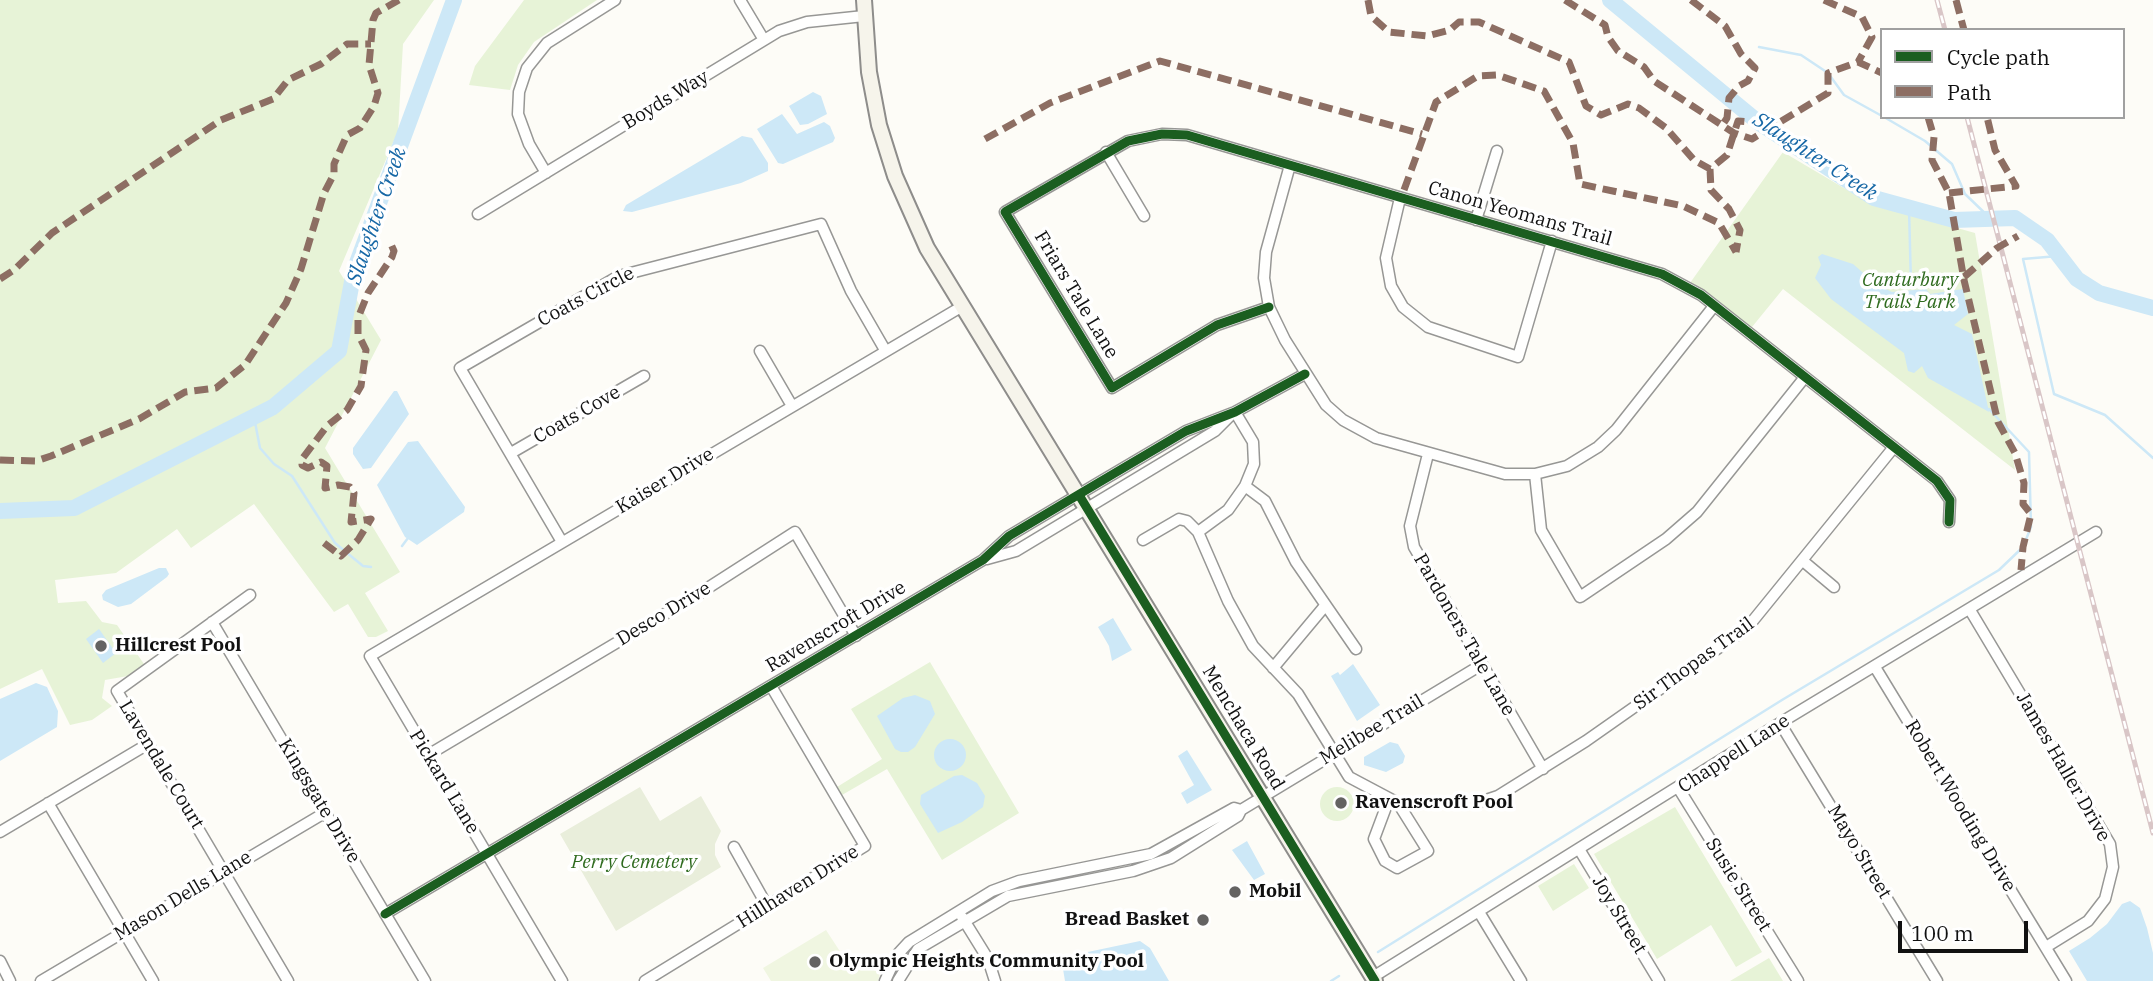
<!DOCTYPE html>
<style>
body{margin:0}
#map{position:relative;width:2153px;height:981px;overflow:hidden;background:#fdfcf7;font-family:"IBM Plex Serif",serif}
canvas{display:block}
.legend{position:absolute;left:1880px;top:28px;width:245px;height:91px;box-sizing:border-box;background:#fff;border:2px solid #a0a0a0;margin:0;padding:9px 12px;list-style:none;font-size:21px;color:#111}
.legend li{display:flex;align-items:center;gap:14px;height:35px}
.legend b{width:35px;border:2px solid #a0a0a0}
.scale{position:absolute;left:1898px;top:921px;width:130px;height:32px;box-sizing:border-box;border:4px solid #111;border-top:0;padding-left:9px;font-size:21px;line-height:24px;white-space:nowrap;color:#111;-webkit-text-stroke:5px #fff;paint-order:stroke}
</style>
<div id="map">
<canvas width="2153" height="981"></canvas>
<ul class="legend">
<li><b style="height:9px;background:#1b5e20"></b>Cycle path</li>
<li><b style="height:9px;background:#8d6e63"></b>Path</li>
</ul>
<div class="scale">100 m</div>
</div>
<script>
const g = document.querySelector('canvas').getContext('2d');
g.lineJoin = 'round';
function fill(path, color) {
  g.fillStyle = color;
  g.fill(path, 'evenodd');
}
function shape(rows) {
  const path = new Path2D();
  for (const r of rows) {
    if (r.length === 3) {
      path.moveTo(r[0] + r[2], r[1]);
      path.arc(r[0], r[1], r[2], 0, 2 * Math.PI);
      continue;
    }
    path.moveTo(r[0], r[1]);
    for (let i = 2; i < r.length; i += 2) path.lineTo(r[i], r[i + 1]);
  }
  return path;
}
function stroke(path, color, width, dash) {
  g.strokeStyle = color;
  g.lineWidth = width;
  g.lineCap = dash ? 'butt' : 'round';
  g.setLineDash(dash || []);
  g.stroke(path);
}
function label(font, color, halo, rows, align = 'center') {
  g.font = font + ' "IBM Plex Serif",serif';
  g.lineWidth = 7;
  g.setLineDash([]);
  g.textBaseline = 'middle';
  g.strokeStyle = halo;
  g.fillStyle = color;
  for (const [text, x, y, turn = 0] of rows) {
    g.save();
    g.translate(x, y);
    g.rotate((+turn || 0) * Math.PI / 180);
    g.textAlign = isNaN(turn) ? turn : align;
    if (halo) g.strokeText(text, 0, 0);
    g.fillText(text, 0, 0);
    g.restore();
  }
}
const green = shape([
 [0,0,434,0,403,44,398,131,339,271,381,340,325,448,400,572,365,593,388,631,376,637,368,637,348,604,334,612,254,504,191,548,177,529,116,573,55,580,58,603,86,601,102,622,117,625,144,664,128,676,105,680,102,698,112,706,92,720,70,725,42,669,0,689],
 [524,0,597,0,534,42,518,65,510,90,469,85,475,66],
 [1783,152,1871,204,1975,233,2015,470,1783,289,1752,327,1690,283],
 [930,662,1019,813,942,860,887,769,842,795,837,787,882,759,851,709],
 [1337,804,17],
 [1675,807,1762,952,1736,967,1711,925,1657,959,1594,854],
 [1574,864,1589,888,1553,911,1538,886],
 [1769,958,1783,981,1730,981]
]);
const cemetery = shape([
 [640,787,660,821,701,796,721,831,715,844,715,855,721,867,616,931,560,834]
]);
const pitch = shape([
 [826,930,843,956,880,973,878,981,771,981,763,968]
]);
const water = shape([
 [813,92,821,96,827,114,808,124,800,125,789,106],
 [782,114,797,134,824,122,830,126,835,138,833,142,783,164,778,163,757,129],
 [742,136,752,138,768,163,768,171,741,183,632,212,623,211,626,205],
 [1822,254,1853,264,1877,285,1892,292,1926,289,1930,294,1963,289,1968,314,1954,325,1972,334,1989,412,1928,378,1922,366,1914,373,1908,371,1904,353,1831,299,1815,278,1821,265,1818,257],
 [394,391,397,391,409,414,371,468,363,469,353,454,353,448],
 [418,441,465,507,464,512,417,545,405,537,377,485,408,442],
 [159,568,166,568,169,574,167,577,131,604,118,607,103,600,102,595,106,590],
 [1113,618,1132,650,1112,661,1109,646,1098,627],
 [99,629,116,653,103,663,86,639],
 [1353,664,1380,705,1357,721,1331,676,1338,672,1340,675],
 [36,683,47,687,58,711,57,727,0,761,0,699],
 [915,695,930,701,935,714,915,747,908,752,901,752,895,749,877,716,903,698],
 [950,755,16],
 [1390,742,1398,744,1405,756,1403,763,1386,772,1364,765,1364,757],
 [1187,750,1212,790,1187,804,1181,793,1194,785,1178,756],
 [962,775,977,783,985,796,983,807,962,822,938,833,920,804,921,795,954,776],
 [1247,841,1265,874,1254,880,1232,850],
 [2130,901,2140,908,2147,928,2153,953,2153,981,2087,981,2069,951,2090,938,2107,924,2122,904],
 [1140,941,1150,948,1169,981,1065,981,1062,963,1064,957]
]);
const stream = shape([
 [1759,47,1801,55,1828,73,1844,95,1882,116],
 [1884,117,1925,141,1952,164,1965,194,1991,219],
 [1909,208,1911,285],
 [2058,256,2023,259,2054,394,2105,415,2153,458],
 [254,417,260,448,274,464,292,476,335,543,363,566,371,567],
 [402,546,408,538],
 [1378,952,1782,700,1999,570,2023,547,2031,527,2029,452,1989,409],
 [1331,981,1339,976]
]);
const river = shape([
 [1610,0,1758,122,1874,198,1954,220,2015,218,2047,240,2077,279,2099,293,2153,308],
 [0,511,74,508,273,407,339,351,354,271,454,0]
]);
const minor = shape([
 [740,0,764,40],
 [1106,152,1144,216],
 [1290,165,1266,252,1264,278,1269,307,1285,340,1326,405,1343,420,1376,438,1505,474,1535,474,1567,466,1598,447,1616,430,1714,306],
 [546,173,529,144,518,114,519,92,527,68,547,43,615,0],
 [1400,198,1386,258,1391,286,1403,307,1428,327,1518,357,1552,241],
 [478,214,779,31,807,22,864,16],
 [1476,220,1497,151],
 [1269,307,1217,325,1112,388,1005,212,1128,141,1162,134,1187,135,1662,274,1701,295,1937,481,1950,500,1949,522],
 [760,351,792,406],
 [511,453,644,376],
 [1428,454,1410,526,1414,547,1543,769],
 [1535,474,1541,530,1580,597,1666,539,1697,512,1805,377],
 [1245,486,1265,501,1296,562,1356,649],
 [1198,532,1228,510,1245,486,1254,464,1253,442,1235,412],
 [1143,540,1179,519,1187,521,1198,532,1228,601,1253,646,1298,694,1349,777,1398,803,1428,851,1397,868,1385,861,1374,839,1389,799],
 [562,542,460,368,619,276,821,224,851,291,885,350],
 [987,559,1016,551,1215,431,1232,414],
 [1803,561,1834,587],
 [250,595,117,691,288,981],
 [1970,610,2110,844,2113,867,2105,899,2088,921,2046,947],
 [212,622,425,981],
 [1875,667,2066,981],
 [1273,668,1324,607],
 [1780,723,1937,981],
 [428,755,700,593,795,532,856,636],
 [1679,789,1798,981],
 [1480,802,1498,796,1586,741,1747,628,1894,447],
 [48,803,153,981],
 [0,832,148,744],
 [734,847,766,904],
 [1579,849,1659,981],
 [1479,912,1521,981],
 [385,914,983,560,1009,536,1098,483,1186,431,1235,412,1305,374],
 [962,917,988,959,995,981],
 [0,961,10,981],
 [1373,977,1780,723,2096,532],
 [41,981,326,812],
 [562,981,370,656,961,307],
 [645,981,865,846,771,686],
 [885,981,897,955,909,942,992,891,1019,881,1151,854,1234,808,1241,810],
 [898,981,918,949,1008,896,1133,871,1171,858,1238,816,1241,810,1481,665]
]);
const secondary = shape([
 [864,0,869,72,879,125,895,176,927,248,1375,981]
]);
const rail = shape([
 [1937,0,1945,30],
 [1967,117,2153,833]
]);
const quiet = shape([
 [1368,0,1371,16,1389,32,1427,36,1450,30,1459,22,1479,22,1569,62,1586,106,1601,115,1628,104,1639,108,1666,128,1694,160,1710,169,1727,155,1738,121,1777,124],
 [1565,0,1605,25,1608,37,1618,51,1644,67,1654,81,1734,133,1752,139,1828,93,1828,73,1858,62,1882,73],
 [1691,0,1725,26,1741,54,1755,68,1748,81,1739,86,1729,98,1727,118,1723,124],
 [1824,0,1862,17,1872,37,1858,62],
 [1956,0,1964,30],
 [1928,117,1934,137,1932,160,1949,193,1964,280,1998,422,2015,453,2024,483,2023,504,2031,514,2023,547,2021,570],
 [985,139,1050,103,1160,61,1422,134],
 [1710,169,1711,190,1729,209,1740,230,1736,252],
 [1404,190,1436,102,1478,76,1497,75,1544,91,1573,143,1580,184,1683,206,1719,223,1736,252],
 [1949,193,2016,186,1995,150,1987,117],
 [1964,277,1997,248,2018,236],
 [0,279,14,270,52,233,221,120,273,99,288,80,321,64,347,44,371,44],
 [0,460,36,461,51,456,139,419,185,392,216,388,245,365,286,303,301,269,324,193,334,174,334,164,347,135,360,128,374,106,378,93,369,65,373,20,376,13,399,0],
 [324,543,341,556,358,540,371,519,351,522,354,493,350,487,338,485,325,488,327,466,321,462,308,468,302,465,302,459,327,426,347,410,361,386,366,350,358,334,358,318,368,293,392,257,394,251,390,242]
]);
const cycleway = shape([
 [1269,307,1217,325,1112,388,1005,212,1128,141,1162,134,1187,135,1662,274,1701,295,1937,481,1950,500,1949,522],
 [1079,495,1375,981],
 [385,914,983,560,1009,536,1098,483,1186,431,1235,412,1305,374]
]);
const markers = [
 [101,646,7,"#646362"],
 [1341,803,7,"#646362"],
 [1235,892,7,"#646362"],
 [1203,920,7,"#646362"],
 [815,962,7,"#646362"]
];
const streetNames = [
 ["Boyds Way",666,100,-31],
 ["Canon Yeomans Trail",1520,214,16],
 ["Friars Tale Lane",1076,295,59],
 ["Coats Circle",586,297,-28],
 ["Coats Cove",577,415,-30],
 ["Kaiser Drive",665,481,-31],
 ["Desco Drive",664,614,-31],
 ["Ravenscroft Drive",836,627,-31],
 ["Pardoners Tale Lane",1464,635,60],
 ["Sir Thopas Trail",1694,664,-36],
 ["Menchaca Road",1243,728,59],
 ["Melibee Trail",1372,730,-31],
 ["Chappell Lane",1734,754,-33],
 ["Lavendale Court",161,765,59],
 ["James Haller Drive",2063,767,60],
 ["Pickard Lane",444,782,59],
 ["Kingsgate Drive",319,801,59],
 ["Robert Wooding Drive",1960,806,59],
 ["Mayo Street",1859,852,59],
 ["Susie Street",1738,885,58],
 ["Hillhaven Drive",798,887,-32],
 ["Mason Dells Lane",183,896,-31],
 ["Joy Street",1619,915,59]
];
const parkNames = [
 ["Canturbury",1910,281],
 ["Trails Park",1910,303],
 ["Perry Cemetery",634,863]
];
const poiNames = [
 ["Hillcrest Pool",115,646],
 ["Ravenscroft Pool",1355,803],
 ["Mobil",1249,892],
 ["Bread Basket",1189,920,"right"],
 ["Olympic Heights Community Pool",829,962]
];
const waterNames = [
 ["Slaughter Creek",1815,157,33],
 ["Slaughter Creek",377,216,-71]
];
fill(green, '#e7f3d7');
fill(cemetery, '#e9eedb');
fill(pitch, '#f0f6e1');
fill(water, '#cde8f7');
stroke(stream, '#cde8f7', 2.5);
stroke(river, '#cde8f7', 16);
stroke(minor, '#979795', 13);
stroke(secondary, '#8e8d8b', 18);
stroke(minor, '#fffffe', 10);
stroke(secondary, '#f6f4eb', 14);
stroke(rail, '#d9c6c7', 5);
stroke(rail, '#fff', 2.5, [8]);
stroke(quiet, '#8d6e63', 7, [14, 7]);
stroke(cycleway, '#1b5e20', 9);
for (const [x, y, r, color] of markers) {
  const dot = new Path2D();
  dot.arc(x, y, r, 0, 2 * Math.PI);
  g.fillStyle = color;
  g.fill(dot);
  stroke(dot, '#fff', 2.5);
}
label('19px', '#111', '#fff', streetNames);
label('italic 19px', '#2f6b1f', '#fff', parkNames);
label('bold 19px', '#111', '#fff', poiNames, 'left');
label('italic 21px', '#1768a6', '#fff', waterNames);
</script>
